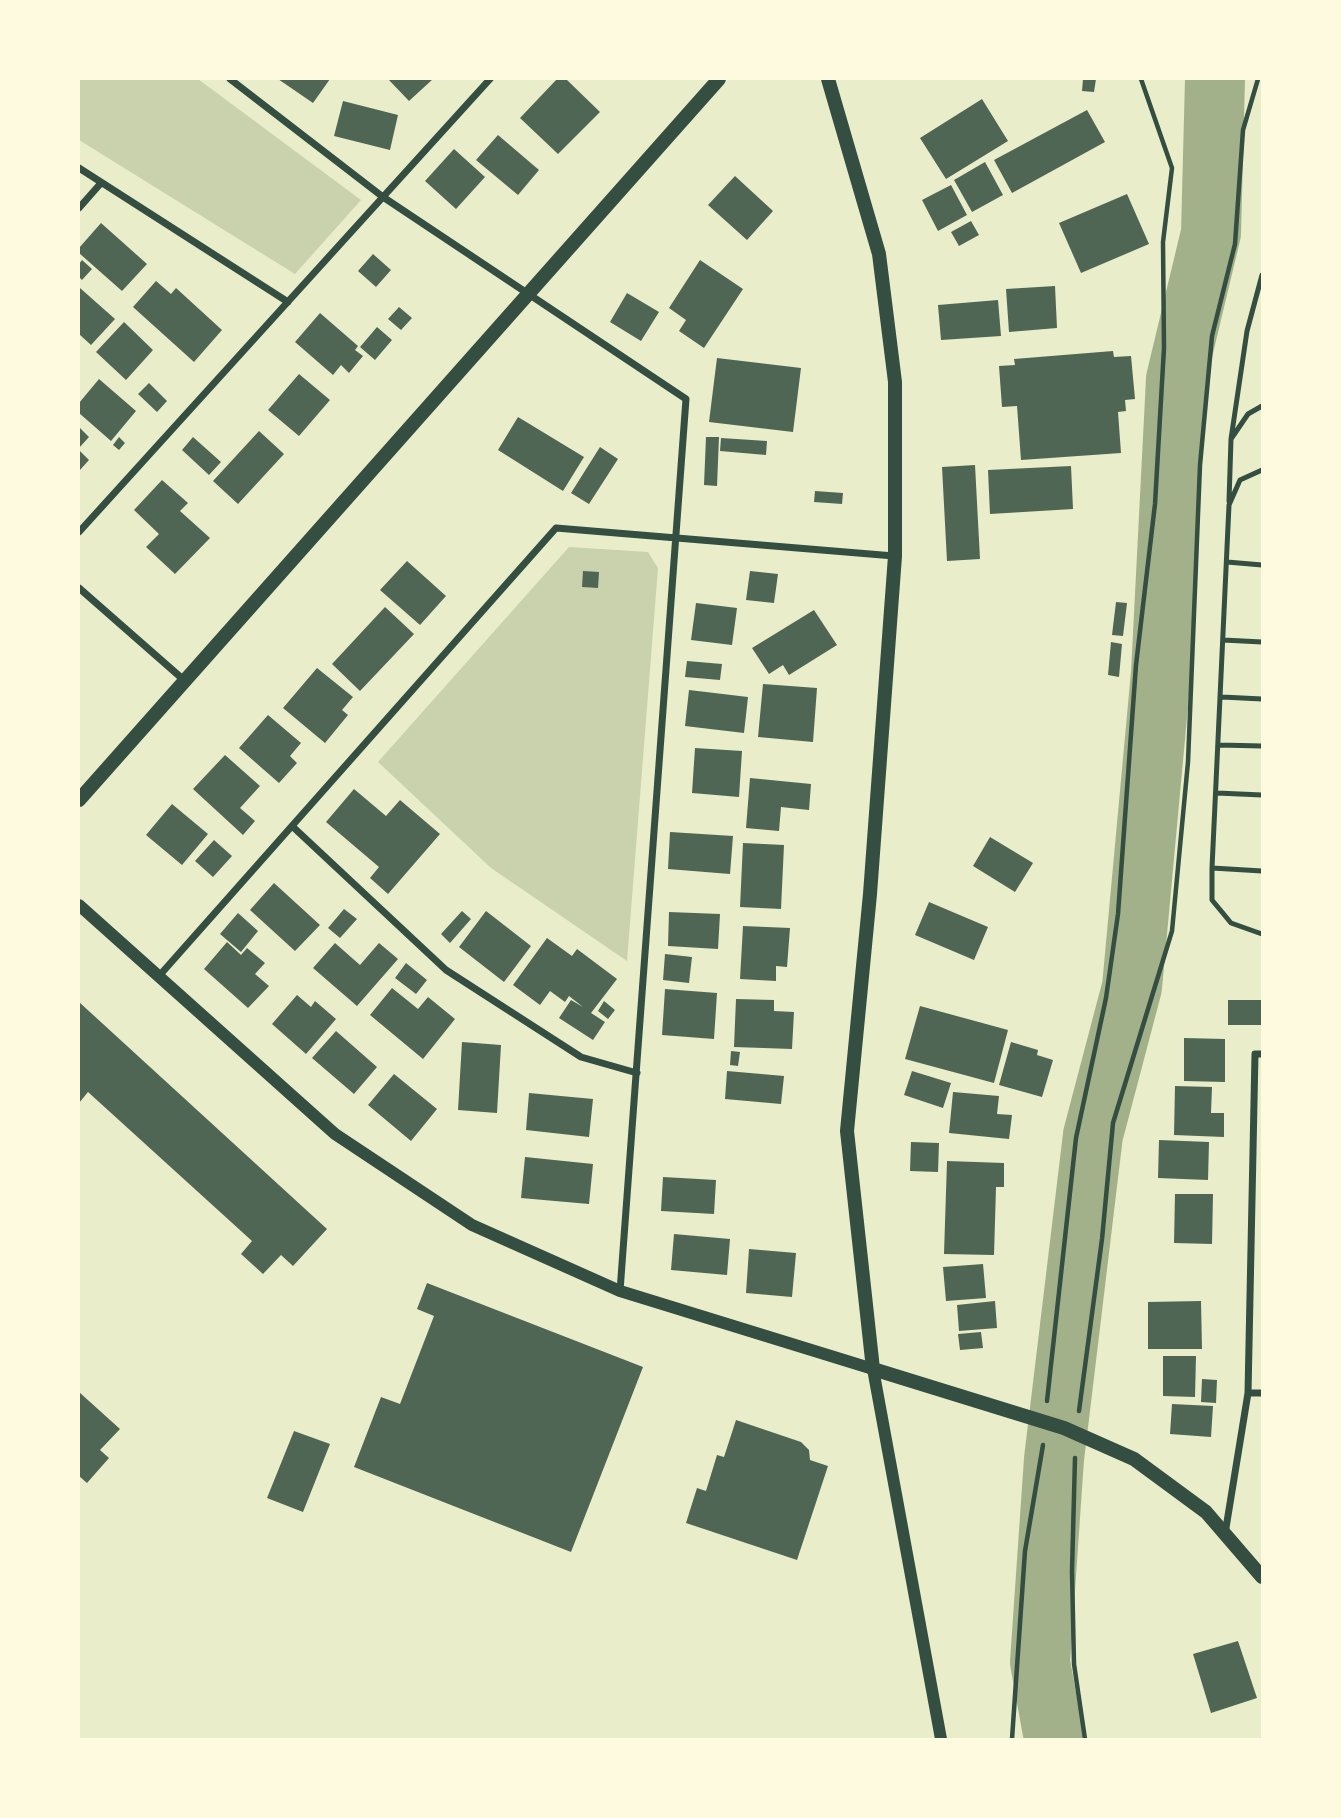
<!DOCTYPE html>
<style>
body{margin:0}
#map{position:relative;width:1341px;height:1818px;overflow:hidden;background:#e9edc9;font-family:Montserrat,sans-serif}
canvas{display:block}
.frame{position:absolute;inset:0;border:80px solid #fefae0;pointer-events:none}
</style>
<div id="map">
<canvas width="1341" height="1818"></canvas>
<div class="frame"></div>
</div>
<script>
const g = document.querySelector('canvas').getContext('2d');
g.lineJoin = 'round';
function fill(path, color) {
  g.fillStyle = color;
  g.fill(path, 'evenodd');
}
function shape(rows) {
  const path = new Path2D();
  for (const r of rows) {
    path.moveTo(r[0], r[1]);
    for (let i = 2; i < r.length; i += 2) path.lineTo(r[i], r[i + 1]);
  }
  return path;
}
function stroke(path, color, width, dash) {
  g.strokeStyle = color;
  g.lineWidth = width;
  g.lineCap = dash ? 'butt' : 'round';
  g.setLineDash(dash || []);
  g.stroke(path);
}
const green = shape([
 [79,79,198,79,361,200,295,274,79,140],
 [569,547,648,552,658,568,627,961,491,868,378,762]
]);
const river = shape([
 [1054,1739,1040,1662,1054,1459,1093,1135,1132,987,1161,673,1176,379,1211,233,1215,79]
]);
const building = shape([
 [278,79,330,79,313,103],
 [388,79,433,79,409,101],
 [557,79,566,79,600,112,558,154,520,118],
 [1083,79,1096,79,1094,92,1082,91],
 [982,99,1008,141,946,179,920,138],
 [343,101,398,115,390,150,334,136],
 [1087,110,1105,142,1012,193,994,160],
 [498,135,539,170,518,195,476,160],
 [454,149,485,177,456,209,425,181],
 [985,162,1003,195,972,212,954,180],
 [735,176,773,211,747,240,708,205],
 [951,185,967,215,938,231,922,200],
 [1127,194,1149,244,1081,273,1059,223],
 [971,221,979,235,959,246,951,232],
 [101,223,147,264,122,291,79,253,79,248],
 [373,254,391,270,376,287,358,271],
 [82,260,92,269,82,280,79,277,79,264],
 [700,260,743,289,704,348,679,331,686,320,669,308],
 [156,281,171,294,176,288,222,330,194,362,133,307],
 [1055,286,1057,328,1009,332,1006,289],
 [80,288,115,319,91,345,79,334],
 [627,293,659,312,641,341,610,322],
 [998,300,1001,336,941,340,938,305],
 [399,307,412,318,401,330,388,319],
 [320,313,358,346,355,350,363,356,349,373,341,365,333,375,295,342],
 [124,322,153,350,126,380,96,352],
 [377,327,392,340,375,360,360,347],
 [1113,351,1114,357,1131,356,1135,399,1125,400,1126,411,1118,412,1121,453,1021,460,1017,406,1002,407,999,366,1015,365,1014,359],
 [717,358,801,368,793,432,709,422],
 [299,374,330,400,299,436,268,410],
 [99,379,136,411,111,441,79,413,79,403],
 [149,383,167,401,157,412,138,394],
 [518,417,584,457,563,491,498,450],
 [79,427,89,437,79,448],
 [259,431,284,454,238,504,213,481],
 [119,437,125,443,119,450,113,445],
 [193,437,221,462,209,475,182,450],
 [706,437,719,437,717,486,704,485],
 [721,438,767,441,766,455,720,451],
 [600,447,618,459,589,504,571,493],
 [79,450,89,460,79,471],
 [975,465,980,559,947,561,942,467],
 [1071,466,1073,509,990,514,988,470],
 [162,480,188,503,180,511,210,538,175,574,146,547,159,534,134,510],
 [815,491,843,493,842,504,814,502],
 [407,561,446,596,420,625,380,590],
 [583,571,599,572,598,588,582,587],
 [750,571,778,574,774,603,746,600],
 [1116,602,1127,603,1123,636,1112,635],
 [696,603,737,608,732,645,691,640],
 [385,607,414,634,360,691,332,664],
 [814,610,837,645,789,675,783,665,769,674,752,648],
 [1111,642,1122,644,1119,677,1108,675],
 [687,661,722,664,720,680,685,677],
 [317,668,353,697,342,710,348,715,325,743,283,708],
 [763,684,817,688,813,742,758,737],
 [689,690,748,697,744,733,685,726],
 [268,715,301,743,290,756,297,763,279,783,239,748],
 [695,748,742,751,739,797,692,793],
 [225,755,260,786,240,808,255,821,243,835,193,789],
 [750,778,811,784,809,810,781,807,779,831,746,828],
 [354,789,386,816,400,800,440,834,388,894,370,878,379,867,326,822],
 [172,804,208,834,182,865,146,835],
 [670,832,733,836,730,874,668,869],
 [990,837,1033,863,1015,892,973,866],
 [214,840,232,856,213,877,195,861],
 [743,843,784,845,781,909,740,907],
 [274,883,320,925,295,951,250,910],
 [929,902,988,927,974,960,915,935],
 [344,909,357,919,340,938,328,928],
 [462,911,471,919,450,943,441,934],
 [486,911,531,946,504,982,459,947],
 [669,912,720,914,718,949,668,946],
 [238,913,258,931,241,952,220,934],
 [743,926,790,928,787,967,776,966,776,981,740,979],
 [547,938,572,956,577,949,617,979,591,1013,605,1022,593,1040,559,1018,571,1000,583,1007,569,996,565,1002,550,991,540,1005,513,985],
 [227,942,241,955,247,948,265,963,255,974,269,986,248,1008,204,969],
 [335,943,360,965,379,943,398,959,357,1006,313,968],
 [665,954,692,957,689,983,663,980],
 [406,963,427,980,416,994,395,978],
 [392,988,418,1009,428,997,455,1019,423,1059,370,1015],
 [665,989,717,993,714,1039,662,1035],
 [297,995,311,1007,315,1001,336,1019,306,1054,272,1024],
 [736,999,774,1000,774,1011,794,1012,792,1049,734,1047],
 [1228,1000,1261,1000,1262,1025,1228,1025],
 [604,1001,615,1010,608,1019,598,1011],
 [79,1002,327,1229,293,1266,281,1255,263,1274,241,1254,252,1241,88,1092,79,1103],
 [920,1006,1008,1030,994,1083,905,1059],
 [336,1031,377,1067,354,1094,312,1058],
 [1184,1038,1225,1039,1225,1082,1184,1081],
 [462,1042,501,1045,497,1113,458,1110],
 [1011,1042,1038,1050,1037,1055,1053,1060,1042,1097,999,1085],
 [731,1051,740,1052,738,1066,730,1065],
 [727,1071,784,1076,781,1104,725,1099],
 [912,1071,951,1083,943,1108,904,1095],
 [394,1074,437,1109,411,1141,368,1105],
 [1175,1086,1212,1087,1211,1113,1224,1113,1224,1137,1174,1135],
 [953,1092,999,1096,997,1114,1012,1115,1009,1139,949,1133],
 [529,1093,593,1099,589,1137,526,1130],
 [1159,1140,1209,1142,1208,1180,1158,1178],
 [911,1142,939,1143,938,1172,910,1171],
 [525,1157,593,1164,589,1204,521,1198],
 [947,1161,1004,1163,1004,1187,996,1187,994,1255,944,1254],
 [663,1177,716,1180,714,1214,661,1211],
 [1175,1194,1213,1194,1212,1244,1174,1243],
 [674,1234,730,1239,727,1275,671,1270],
 [749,1249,796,1253,792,1297,746,1293],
 [983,1264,986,1298,946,1301,943,1267],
 [427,1283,643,1367,571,1552,354,1467,381,1397,400,1404,434,1316,417,1309],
 [995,1301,997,1328,959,1331,957,1305],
 [1201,1301,1202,1349,1148,1349,1148,1302],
 [981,1332,983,1348,960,1350,958,1334],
 [1163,1356,1196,1356,1195,1397,1163,1396],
 [1202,1379,1217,1380,1216,1403,1201,1402],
 [79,1392,120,1429,100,1450,109,1458,87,1483,79,1476],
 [1172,1404,1213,1406,1211,1437,1170,1434],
 [736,1420,801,1442,809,1450,810,1460,828,1466,797,1560,686,1523,697,1488,706,1491,717,1455,724,1457],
 [294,1431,330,1444,303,1512,267,1498],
 [1238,1641,1257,1698,1211,1713,1193,1654]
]);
const path = shape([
 [1047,1401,1076,1138,1106,998,1118,914,1136,665,1155,504,1164,348,1163,242,1172,168,1141,79],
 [1079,1411,1102,1239,1113,1123,1172,931,1188,762,1200,465,1212,336,1235,244,1243,130,1258,79],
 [1075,1458,1072,1571,1074,1664,1085,1739],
 [1012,1739,1025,1551,1043,1445]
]);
const service = shape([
 [1231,439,1247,331,1262,275],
 [1262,470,1240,480,1229,505,1212,868,1212,900,1231,923,1262,934],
 [1229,501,1231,439,1248,414,1262,406],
 [1227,562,1262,565],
 [1223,640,1262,642],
 [1222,697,1262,699],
 [1219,745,1262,746],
 [1217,793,1262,795],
 [1212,868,1262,871]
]);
const minor = shape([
 [230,79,383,197,686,399,620,1291],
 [79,168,288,302],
 [79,208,101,183],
 [79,532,490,79],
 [79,588,185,681],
 [292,826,446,970,581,1057,637,1073],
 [159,976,556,528,894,556],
 [1248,1393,1262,1393],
 [1225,1534,1248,1393,1255,1054,1262,1054]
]);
const tertiary = shape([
 [79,905,335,1134,472,1225,620,1291,873,1369,941,1739]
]);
const secondary = shape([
 [828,79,879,254,895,382,895,556,870,894,847,1131,873,1369,1064,1428,1134,1459,1206,1512,1262,1577],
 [79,800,719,79]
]);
fill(green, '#cad2ad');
stroke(river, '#a3b18a', 60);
fill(building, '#4f6655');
stroke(path, '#344e41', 4.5);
stroke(service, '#344e41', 5);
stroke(minor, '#344e41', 7);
stroke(tertiary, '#344e41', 12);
stroke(secondary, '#344e41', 14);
</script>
